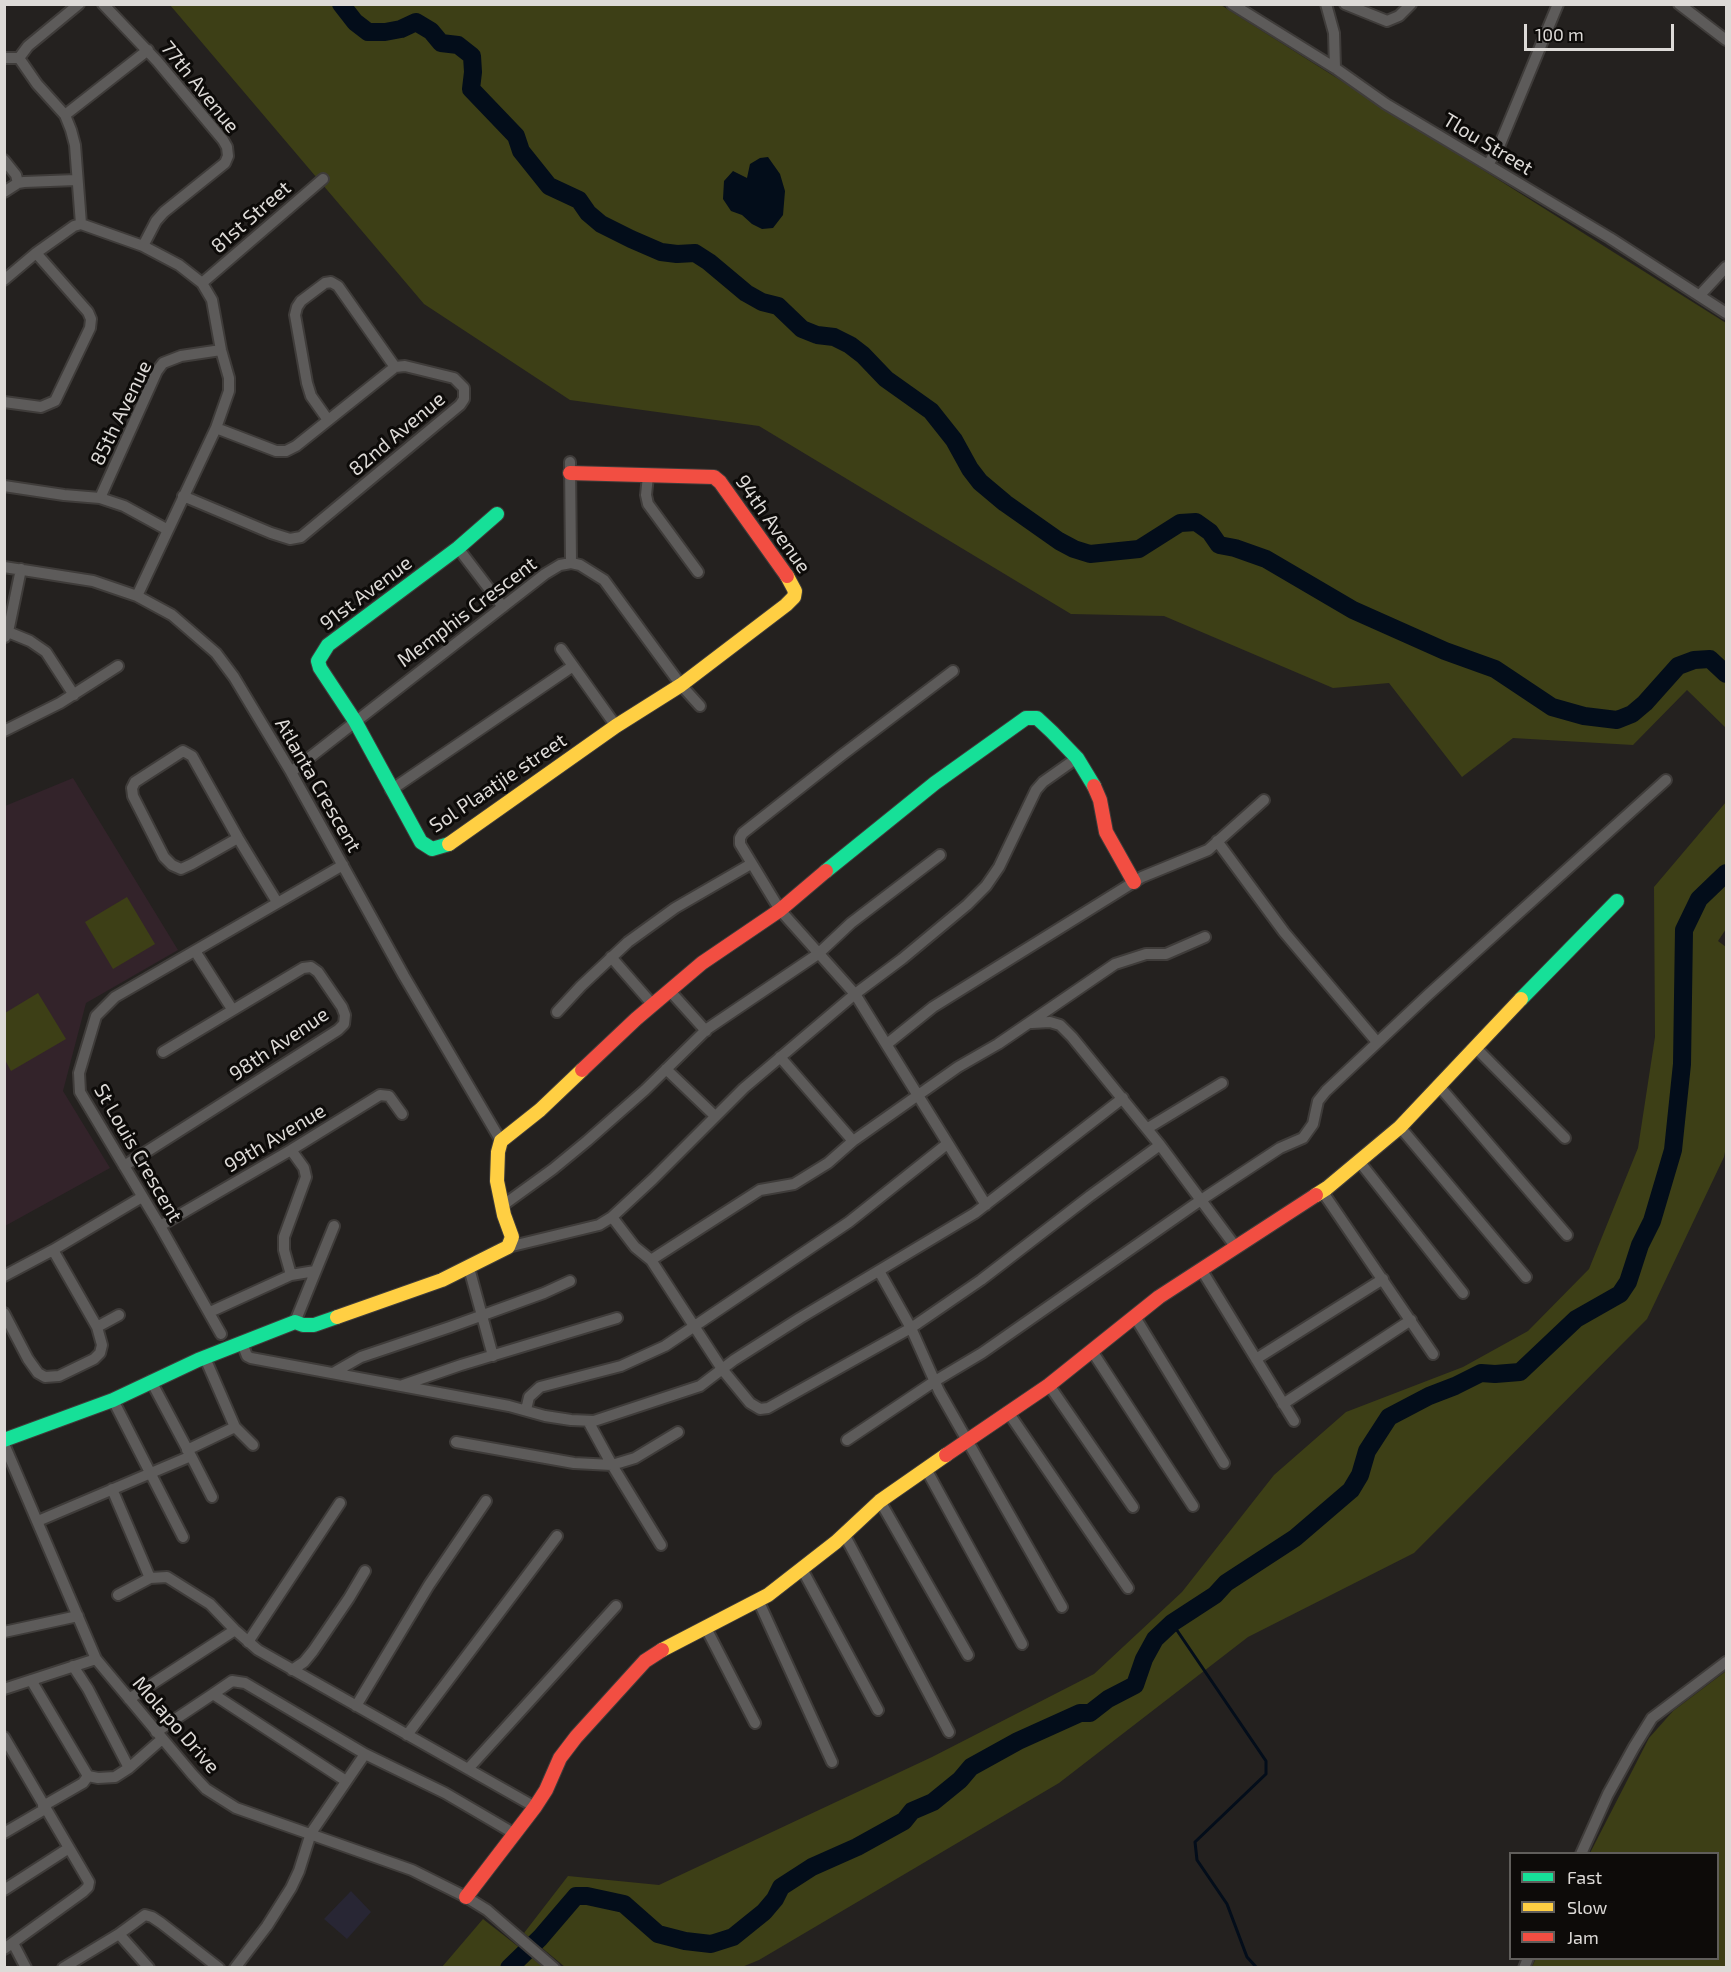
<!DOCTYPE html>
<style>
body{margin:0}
#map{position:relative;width:1731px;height:1972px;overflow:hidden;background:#24211f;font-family:"Exo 2",sans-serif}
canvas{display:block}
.frame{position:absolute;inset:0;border:6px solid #dddad7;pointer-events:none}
.legend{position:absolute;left:1509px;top:1852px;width:210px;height:108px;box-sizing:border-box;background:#0d0b09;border:2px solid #605e5b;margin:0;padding:8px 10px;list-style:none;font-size:18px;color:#dddad7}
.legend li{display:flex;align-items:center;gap:12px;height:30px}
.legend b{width:30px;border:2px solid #605e5b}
.scale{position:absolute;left:1524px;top:24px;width:150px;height:27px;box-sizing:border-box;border:3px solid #dddad7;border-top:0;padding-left:8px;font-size:18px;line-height:21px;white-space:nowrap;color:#dddad7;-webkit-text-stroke:4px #0d0b09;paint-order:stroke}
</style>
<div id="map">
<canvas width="1731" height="1972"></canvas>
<div class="frame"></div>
<ul class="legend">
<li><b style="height:8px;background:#16e098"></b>Fast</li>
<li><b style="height:8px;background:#ffcf43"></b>Slow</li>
<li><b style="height:8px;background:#f24e42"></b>Jam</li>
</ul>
<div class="scale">100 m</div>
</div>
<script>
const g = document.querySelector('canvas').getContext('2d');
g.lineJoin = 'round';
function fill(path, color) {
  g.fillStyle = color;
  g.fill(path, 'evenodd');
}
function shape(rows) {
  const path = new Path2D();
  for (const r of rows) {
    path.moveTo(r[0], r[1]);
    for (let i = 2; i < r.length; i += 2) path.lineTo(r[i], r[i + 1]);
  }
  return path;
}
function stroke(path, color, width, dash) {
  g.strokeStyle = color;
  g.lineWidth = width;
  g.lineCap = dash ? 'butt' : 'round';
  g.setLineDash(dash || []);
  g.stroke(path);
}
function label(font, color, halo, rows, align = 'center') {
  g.font = font + ' "Exo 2",sans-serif';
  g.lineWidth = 6;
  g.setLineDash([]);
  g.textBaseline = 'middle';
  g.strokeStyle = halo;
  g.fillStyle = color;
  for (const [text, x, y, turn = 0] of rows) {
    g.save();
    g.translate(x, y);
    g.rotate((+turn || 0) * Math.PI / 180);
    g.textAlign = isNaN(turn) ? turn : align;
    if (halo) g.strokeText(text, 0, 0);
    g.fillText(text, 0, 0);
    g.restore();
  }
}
const industrial = shape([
 [351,1891,371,1912,347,1939,324,1919]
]);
const education = shape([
 [73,778,178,950,86,1003,63,1091,110,1168,5,1226,5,806]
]);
const green = shape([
 [170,5,1221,5,1726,323,1726,728,1687,690,1633,745,1513,738,1462,777,1389,683,1333,688,1164,616,1071,614,759,426,570,400,424,304],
 [1726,802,1726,929,1718,941,1726,947,1726,1147,1724,1157,1647,1319,1414,1553,1248,1637,1059,1783,759,1960,742,1967,565,1967,524,1933,568,1876,659,1885,932,1757,1094,1674,1182,1592,1274,1475,1346,1412,1463,1367,1528,1331,1589,1269,1638,1148,1655,1037,1654,887],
 [127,897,155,944,113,969,85,922],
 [38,993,66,1039,11,1071,5,1060,5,1013],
 [1726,1671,1726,1967,1532,1967,1536,1958,1718,1958,1718,1854,1590,1853,1649,1738,1673,1711],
 [483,1919,520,1948,543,1967,442,1967]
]);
const water = shape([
 [768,157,780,174,785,191,783,215,773,228,762,229,752,224,742,215,731,211,723,199,724,181,733,171,747,178,750,164,760,158]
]);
const stream = shape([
 [1172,1623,1266,1761,1266,1774,1195,1842,1197,1860,1227,1904,1247,1957,1257,1968]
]);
const river = shape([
 [341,4,355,22,368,32,385,32,401,29,416,22,431,31,441,43,458,45,472,56,473,72,471,89,516,136,521,151,549,186,579,200,588,213,601,224,631,239,661,252,677,254,695,253,709,262,746,293,762,302,778,306,802,329,817,335,834,337,850,345,863,355,886,379,931,411,954,440,970,469,980,482,1005,503,1059,541,1074,549,1090,554,1139,549,1180,523,1196,522,1210,532,1219,545,1235,548,1266,559,1353,610,1445,651,1495,669,1552,707,1584,716,1617,720,1632,714,1645,703,1678,666,1694,660,1710,659,1726,674],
 [509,1968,540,1938,576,1896,587,1896,624,1904,658,1934,685,1941,711,1944,733,1937,764,1912,775,1899,781,1887,812,1867,857,1847,904,1821,912,1811,933,1802,960,1780,971,1767,1018,1741,1080,1713,1090,1713,1108,1699,1135,1685,1144,1659,1155,1639,1172,1623,1215,1595,1226,1583,1295,1538,1351,1490,1360,1475,1367,1451,1389,1417,1429,1396,1455,1386,1481,1373,1495,1374,1520,1372,1576,1319,1620,1294,1628,1282,1640,1245,1652,1221,1673,1150,1682,1064,1684,930,1699,899,1726,873]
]);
const street = shape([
 [79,4,28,46,19,58,37,84,65,115,71,130,75,145,81,224],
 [103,4,157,61,223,140,227,147,228,156,225,163,164,212,156,221,143,246],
 [1232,4,1335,68,1386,104,1610,238,1726,313],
 [1326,4,1334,33,1335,68],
 [1345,4,1387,21,1399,16,1411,4],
 [1679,4,1726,40],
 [4,58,19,58],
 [65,115,148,50],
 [4,160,16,175,18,183],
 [1488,165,1500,144,1558,4],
 [4,192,18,183,24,182,76,180],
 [4,280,36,253,74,226,81,224,143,246,179,265,202,283,212,300,221,350,229,378,229,391,216,428,137,596],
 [202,283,323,179],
 [1700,295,1726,267],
 [4,402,41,407,55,401,90,328,91,319,88,312,36,253],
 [328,420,311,396,307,383,295,315,297,307,301,301,325,283,331,282,338,286,395,367],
 [570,462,571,563],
 [648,476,646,495,648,504,698,572],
 [4,486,64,495,100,498,124,506,168,530],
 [183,496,271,533,290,539,301,537,460,405,464,399,464,388,454,378,405,366,395,367,296,446,286,451,276,451,216,428],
 [100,498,157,371,163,363,181,356,221,350],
 [458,548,503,607],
 [4,567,93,581,137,596,172,615,216,653,234,677,291,772,404,976,501,1141],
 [8,632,30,641,46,652,74,695],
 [5,637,8,632,21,569],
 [561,649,616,726],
 [953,671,842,755,743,833,740,838,740,844,780,910,855,994,986,1205],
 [4,731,60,703,118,666],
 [291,772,545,574,560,565,571,563,580,565,604,580,681,685,700,706],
 [391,790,573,666],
 [238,838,192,864,181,869,172,865,164,857,133,796,132,788,135,782,183,751,192,756,238,838,277,902],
 [1217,841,1284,932,1377,1042],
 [195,951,232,1009],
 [611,957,653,1005],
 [670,991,706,1031],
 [557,1012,581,986,628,942,675,908,751,864],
 [1032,1023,1050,1022,1060,1025,1072,1037,1160,1145,1235,1246],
 [887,1044,933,1007,1105,900,1142,877,1208,850,1264,800],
 [1475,1047,1565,1138],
 [780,1057,853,1141],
 [666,1069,715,1116],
 [1439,1086,1567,1235],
 [1400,1127,1526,1277],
 [1148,1128,1222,1083],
 [1359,1161,1463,1293],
 [124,1166,338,1030,344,1024,345,1015,342,1007,318,972,311,967,303,968,163,1052],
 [1322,1191,1433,1354],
 [502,1206,553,1169,587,1141,645,1090,707,1029,818,954,851,923,940,855],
 [612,1217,635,1247,651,1260,722,1369,750,1403,760,1409,768,1408,911,1328,981,1280,1090,1196,1160,1145],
 [160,1226,291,1150,380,1095,389,1096,402,1114],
 [508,1247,599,1225,612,1217,653,1179,744,1088,855,994,902,959,967,905,986,886,999,867,1036,790,1043,782,1077,758],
 [651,1260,760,1190,794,1184,828,1163,853,1141,958,1067,998,1044,1115,964,1146,954,1166,954,1205,937],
 [469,1268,493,1356],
 [1201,1269,1294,1421],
 [879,1271,911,1328,939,1391,1062,1607],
 [291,1275,284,1250,284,1237,306,1177,304,1168,291,1150],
 [4,1276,53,1250,142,1197],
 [210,1312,291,1275,315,1271],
 [4,1313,28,1359,38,1373,45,1377,59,1376,94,1359,100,1353,102,1345,97,1327,53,1250],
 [1135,1317,1224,1463],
 [295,1322,334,1226],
 [97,1327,119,1315],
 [221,1334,160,1226,80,1092,79,1073,96,1016,115,997,343,865],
 [242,1343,247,1356,251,1358,509,1406,545,1416,571,1420,594,1421,700,1386,734,1360,800,1318,975,1213,1123,1098],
 [1092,1351,1193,1506],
 [205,1358,235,1427,253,1445],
 [1256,1359,1383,1279],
 [333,1373,361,1357,450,1327,544,1293,570,1281],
 [403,1385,461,1365,617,1318],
 [1049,1385,1133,1507],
 [113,1400,183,1537],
 [1283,1404,1411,1320],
 [526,1410,529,1397,540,1387,621,1366,665,1346,849,1222,947,1144],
 [1008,1412,1128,1588],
 [588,1421,612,1465,661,1545],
 [847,1440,935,1381,982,1353,1201,1200,1280,1148,1303,1138,1313,1124,1318,1101,1326,1091,1429,994,1666,780],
 [456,1442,574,1463,612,1465,635,1458,678,1432],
 [4,1444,96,1659,192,1774,206,1789,236,1808,412,1870,466,1897,487,1910,554,1968],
 [187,1450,235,1427],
 [191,1456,212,1497],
 [926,1469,1022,1644],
 [112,1489,150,1578,118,1595],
 [880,1501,968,1655],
 [38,1521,191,1456,151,1381],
 [844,1534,949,1732],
 [802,1569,878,1710],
 [150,1578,167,1577,210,1604,235,1630,258,1650,535,1807],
 [758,1600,832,1762],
 [706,1628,755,1723],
 [4,1632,78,1616],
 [248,1642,340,1503],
 [73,1666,88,1689,129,1768],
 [292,1670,304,1662,313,1651,349,1598,365,1571],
 [31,1680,88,1776,83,1783,43,1806],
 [4,1689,96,1659],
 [213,1694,232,1681,245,1683,365,1754],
 [129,1699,235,1630],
 [356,1706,429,1585,486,1501],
 [156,1732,213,1694,346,1781],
 [407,1735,557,1536],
 [4,1737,89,1882,88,1887,83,1892,4,1949],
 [468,1769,616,1606],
 [88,1776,98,1778,115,1777,129,1768,162,1739],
 [4,1833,45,1809],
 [1581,1854,1608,1794,1634,1747,1652,1718,1726,1662],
 [4,1890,69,1848],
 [119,1934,149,1968],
 [13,1943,26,1968],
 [63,1968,119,1934,145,1915,152,1917,161,1923,219,1968],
 [235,1968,267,1926,291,1888,299,1871,311,1833,365,1754,445,1793,515,1834],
 [1524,1968,1528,1958]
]);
const fast = shape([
 [449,844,432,849,421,842,355,721,320,668,318,661,328,645,458,548,497,514],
 [826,871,935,783,1026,718,1037,718,1052,732,1077,758,1094,786],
 [1521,999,1617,901],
 [4,1440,113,1400,198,1360,295,1322,303,1325,314,1325,337,1317]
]);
const slow = shape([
 [449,844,616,726,681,685,786,605,794,597,795,591,787,576],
 [1316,1195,1327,1188,1400,1127,1521,999],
 [337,1317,442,1280,508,1247,512,1237,504,1215,497,1181,498,1152,501,1141,540,1110,582,1070],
 [662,1650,768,1595,836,1542,880,1501,946,1455]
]);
const jam = shape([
 [570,473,714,477,720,482,787,576],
 [1094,786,1100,800,1106,832,1134,882],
 [582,1070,636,1019,702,963,780,910,826,871],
 [946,1455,1049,1385,1159,1297,1316,1195],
 [466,1897,535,1807,546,1790,560,1758,576,1737,645,1661,662,1650]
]);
const streetNames = [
 ["77th Avenue",200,87,51],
 ["Tlou Street",1488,144,31],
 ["81st Street",251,217,-41],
 ["85th Avenue",121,413,-64],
 ["82nd Avenue",397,434,-40],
 ["94th Avenue",773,524,55],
 ["91st Avenue",366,593,-37],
 ["Memphis Crescent",467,612,-37],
 ["Sol Plaatjie street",498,783,-34],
 ["Atlanta Crescent",318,785,60],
 ["98th Avenue",279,1044,-34],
 ["99th Avenue",275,1138,-31],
 ["St Louis Crescent",138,1153,60],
 ["Molapo Drive",176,1725,49]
];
fill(industrial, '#282634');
fill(education, '#33232a');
fill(green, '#3d3f16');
fill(water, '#030d1a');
stroke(stream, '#030d1a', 3);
stroke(river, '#030d1a', 18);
stroke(street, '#3f3c3a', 14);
stroke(fast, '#3f3c3a', 16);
stroke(slow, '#3f3c3a', 16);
stroke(jam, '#3f3c3a', 16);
stroke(street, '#5d5b5a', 10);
stroke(fast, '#16e098', 14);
stroke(slow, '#ffcf43', 14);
stroke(jam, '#f24e42', 14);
label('20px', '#dddad7', '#0d0b09', streetNames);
</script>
